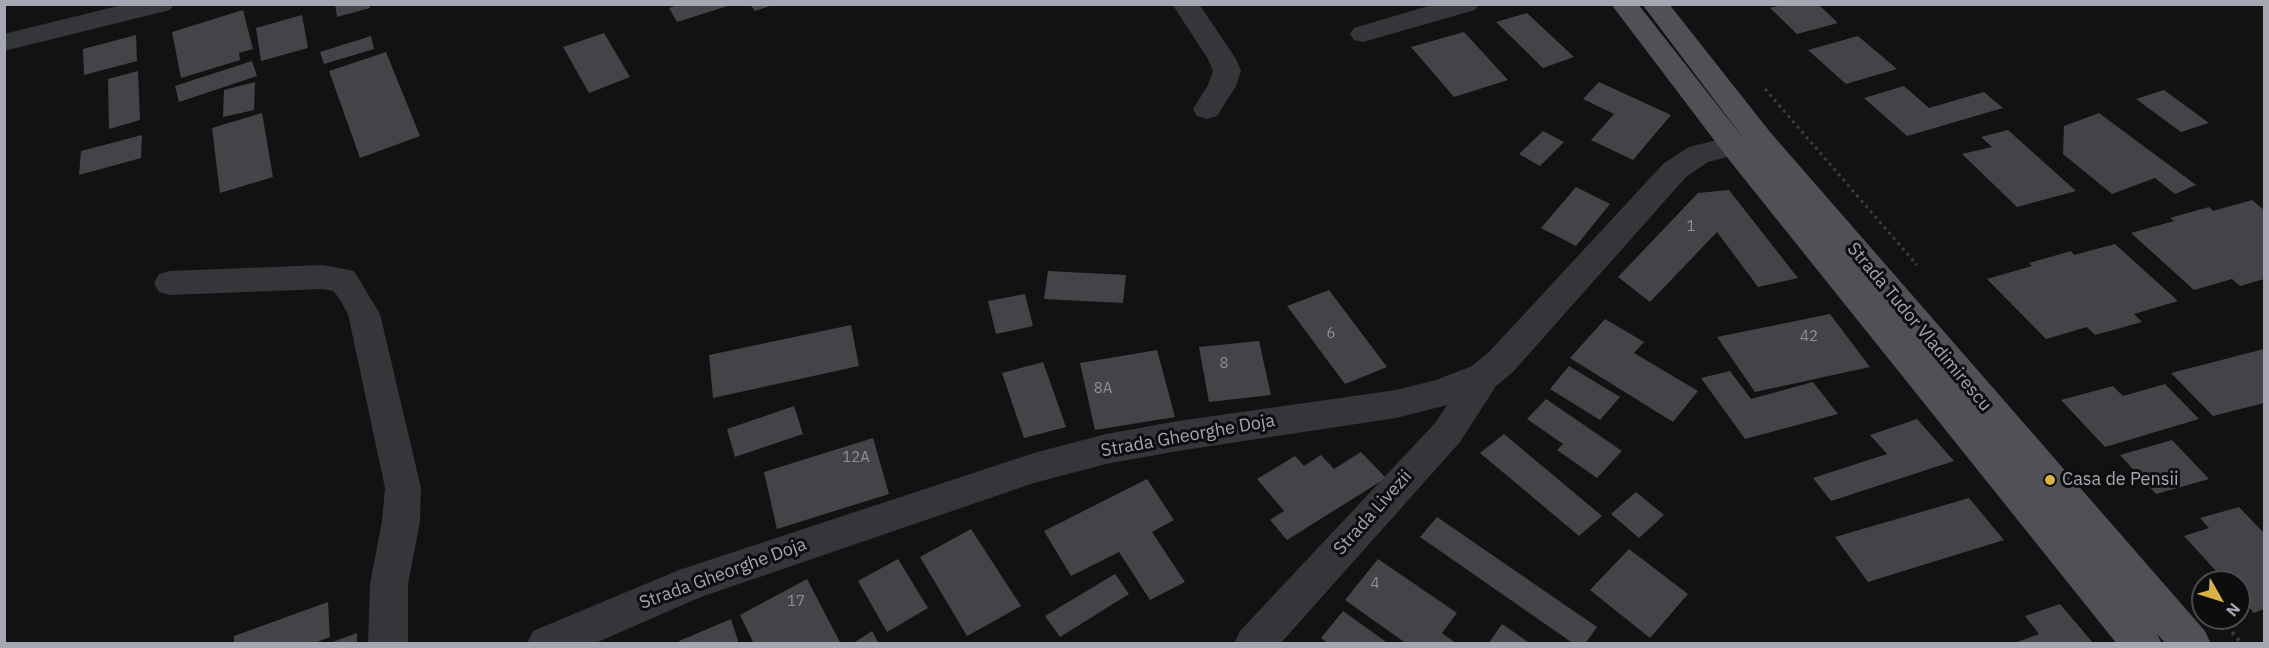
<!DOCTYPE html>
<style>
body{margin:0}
#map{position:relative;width:2269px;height:648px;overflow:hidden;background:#121213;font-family:"IBM Plex Sans",sans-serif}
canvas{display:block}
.frame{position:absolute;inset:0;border:6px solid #a5a8b2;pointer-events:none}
.north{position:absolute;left:2191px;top:570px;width:60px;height:60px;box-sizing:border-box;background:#0d0d0e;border:2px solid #4a4b50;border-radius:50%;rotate:129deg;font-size:16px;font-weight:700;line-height:24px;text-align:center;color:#a5a8b2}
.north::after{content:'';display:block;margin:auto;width:21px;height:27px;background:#dab342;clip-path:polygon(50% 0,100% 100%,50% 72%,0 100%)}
</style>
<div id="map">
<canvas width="2269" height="648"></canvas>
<div class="frame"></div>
<div class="north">N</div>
</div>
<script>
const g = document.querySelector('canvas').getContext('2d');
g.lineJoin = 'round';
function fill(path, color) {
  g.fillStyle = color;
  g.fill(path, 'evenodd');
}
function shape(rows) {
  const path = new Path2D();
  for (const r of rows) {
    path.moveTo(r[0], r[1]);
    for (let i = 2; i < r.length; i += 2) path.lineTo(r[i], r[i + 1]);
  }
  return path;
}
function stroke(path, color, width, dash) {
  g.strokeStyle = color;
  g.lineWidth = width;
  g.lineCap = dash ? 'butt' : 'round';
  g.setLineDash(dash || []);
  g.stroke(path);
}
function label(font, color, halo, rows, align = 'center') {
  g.font = font + ' "IBM Plex Sans",sans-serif';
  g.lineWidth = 6;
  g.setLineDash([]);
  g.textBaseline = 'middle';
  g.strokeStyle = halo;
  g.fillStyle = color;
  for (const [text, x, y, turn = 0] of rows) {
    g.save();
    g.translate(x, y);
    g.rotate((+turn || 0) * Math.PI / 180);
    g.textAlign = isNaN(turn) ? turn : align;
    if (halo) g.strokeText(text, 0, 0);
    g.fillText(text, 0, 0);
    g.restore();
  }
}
const building = shape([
 [335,4,369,4,370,8,337,17],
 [681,4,731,4,731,5,677,22,669,8],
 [750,4,773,4,773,5,755,11],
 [1785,4,1818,4,1838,23,1797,34,1770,8],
 [243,10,253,49,239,53,240,60,181,78,172,32],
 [1527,13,1574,57,1543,68,1496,22],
 [302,15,308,48,261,61,256,28],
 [1464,32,1508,80,1454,97,1411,47],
 [604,33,630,77,589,93,563,47],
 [136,35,137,61,84,75,83,49],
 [371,36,374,49,324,64,320,52],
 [1858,36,1897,69,1846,84,1808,50],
 [386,52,420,136,360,158,329,71],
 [252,61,257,76,179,102,175,86],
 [138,71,140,120,109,129,108,79],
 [255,82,254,110,223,117,224,90],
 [1599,82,1671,115,1633,160,1591,140,1614,114,1583,99],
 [1904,86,1929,108,1984,92,2003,108,1907,136,1864,98],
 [2164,90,2209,123,2181,132,2136,99],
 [262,113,273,177,220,193,212,128],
 [2099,113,2196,185,2175,194,2155,178,2112,194,2063,154,2064,126],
 [2008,130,2076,191,2017,207,1962,154,1992,147,1981,137],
 [1543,131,1564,142,1540,166,1519,154],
 [142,135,141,158,79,175,81,151],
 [1576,187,1610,204,1576,246,1541,228],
 [1729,190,1798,278,1758,287,1717,232,1650,302,1618,277,1698,193],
 [2252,200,2264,210,2264,279,2240,286,2232,279,2194,290,2131,233,2174,221,2170,218,2209,207,2213,211],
 [2115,244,2178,301,2134,314,2142,322,2095,335,2087,327,2046,339,1987,279,2032,266,2029,263,2071,251,2074,255],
 [1048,271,1126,275,1123,303,1044,299],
 [1329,290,1387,367,1345,384,1287,306],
 [1025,294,1033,326,996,334,988,301],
 [1830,314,1870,367,1755,392,1717,337],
 [1605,319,1644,342,1634,353,1698,391,1673,422,1570,358],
 [851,325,859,366,713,398,709,355],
 [1259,341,1271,395,1209,402,1199,347],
 [2264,349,2264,403,2213,416,2171,373],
 [1157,350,1175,417,1095,430,1080,363],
 [1043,362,1066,427,1024,438,1002,373],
 [1569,366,1620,397,1600,420,1550,389],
 [1730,371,1751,399,1813,382,1838,414,1745,439,1701,378],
 [2165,384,2199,419,2105,447,2061,400,2113,386,2123,396],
 [1546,399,1622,451,1597,478,1557,450,1563,444,1527,419],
 [794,406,803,434,735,457,727,429],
 [1917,419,1954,461,1831,501,1813,478,1887,454,1870,435],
 [1504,434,1602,516,1579,536,1480,453],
 [873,438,889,494,777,529,764,472],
 [2172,440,2209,479,2156,494,2120,455],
 [1361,452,1386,478,1287,540,1270,520,1284,511,1257,479,1295,456,1304,466,1321,455,1334,469],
 [1147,479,1174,520,1152,532,1185,582,1150,600,1119,552,1071,576,1044,531],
 [1636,492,1664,515,1639,538,1611,514],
 [1969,498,2004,540,1868,582,1835,537],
 [2239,507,2264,533,2264,609,2254,613,2239,596,2239,582,2226,582,2184,536,2209,528,2200,518],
 [1437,517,1597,627,1585,644,1574,644,1420,537],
 [971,529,1021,606,967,636,920,557],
 [1629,549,1688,594,1650,638,1590,590],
 [898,559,928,608,887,632,858,581],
 [1378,559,1457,613,1442,633,1457,644,1407,644,1345,600],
 [1115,574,1129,594,1060,637,1045,616],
 [807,579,841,644,754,644,740,615],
 [328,602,330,637,312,644,234,644,234,636],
 [2060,604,2094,644,2012,644,2039,634,2025,616],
 [1343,611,1389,644,1329,644,1321,638],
 [731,619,739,644,680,644,679,641],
 [1502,624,1531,644,1488,644],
 [872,631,879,644,852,644],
 [357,633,357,644,330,644,330,643]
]);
const pathFar1 = shape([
 [1765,89,1917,265]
]);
const path = shape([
 [2227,626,2242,644]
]);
const minor = shape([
 [126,4,174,4,170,10,4,51,4,34,126,4],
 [1172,4,1199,4,1236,59,1241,71,1236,86,1217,116,1207,119,1197,116,1193,109,1208,85,1213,71,1208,59,1172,4],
 [1435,4,1479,4,1475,10,1363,42,1354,40,1350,34,1354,28,1435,4],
 [1760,129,1770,132,1775,139,1770,146,1708,162,1686,177,1513,372,1496,386,1460,442,1280,644,1234,644,1240,631,1436,422,1447,405,1396,418,1178,451,1106,464,1034,483,701,597,593,644,527,644,533,631,679,570,1034,453,1106,434,1178,421,1396,390,1436,380,1472,366,1489,352,1664,163,1689,147,1760,129],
 [323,265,354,271,380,314,421,488,420,521,408,584,408,644,368,644,370,584,382,521,385,488,348,314,339,298,333,291,323,289,170,295,159,292,154,283,159,274,170,271,323,265]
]);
const major = shape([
 [1611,4,1638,4,1747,143,1642,4,1669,4,1770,132,2205,631,2211,644,2166,644,2157,634,2162,644,2117,644,1730,161,1611,4]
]);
const markers = [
 [2050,480,6,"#dab342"]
];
const numberNames = [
 ["1",1691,227],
 ["6",1331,334],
 ["42",1809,337],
 ["8",1224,364],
 ["8A",1103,389],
 ["12A",856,458],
 ["4",1375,584],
 ["17",796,602]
];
const streetNames = [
 ["Strada Tudor Vladimirescu",1919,327,50],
 ["Strada Gheorghe Doja",1188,436,-10],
 ["Strada Livezii",1373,513,-48],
 ["Strada Gheorghe Doja",723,574,-20]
];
const poiNames = [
 ["Casa de Pensii",2062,480]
];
fill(building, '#444448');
stroke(pathFar1, '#3b3c40', 3, [3, 4]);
stroke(path, '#3b3c40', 4, [3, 5]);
fill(minor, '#35363a');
fill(major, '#505156');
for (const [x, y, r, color] of markers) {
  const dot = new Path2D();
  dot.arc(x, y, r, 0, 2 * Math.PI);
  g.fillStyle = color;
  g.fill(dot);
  stroke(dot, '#0d0d0e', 2);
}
label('15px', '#8d8f98', null, numberNames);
label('18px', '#a5a8b2', '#0d0d0e', streetNames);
label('18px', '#a5a8b2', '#0d0d0e', poiNames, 'left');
</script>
